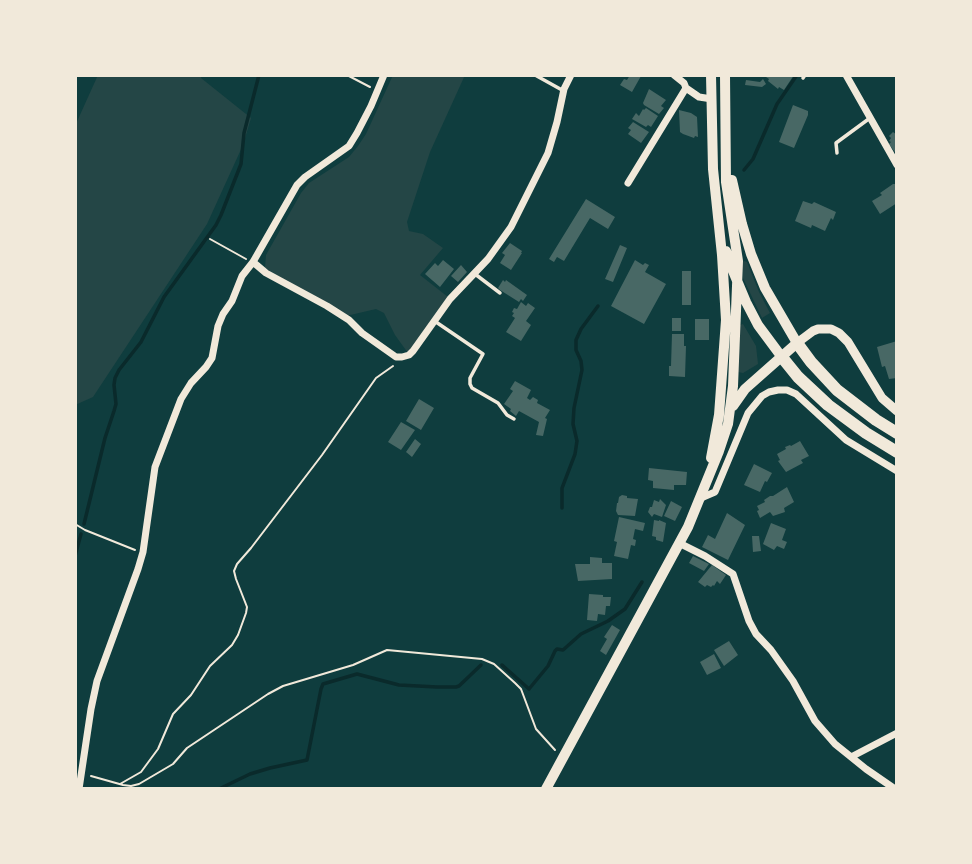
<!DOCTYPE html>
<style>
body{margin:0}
#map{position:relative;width:972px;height:864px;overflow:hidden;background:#0f3d3e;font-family:Karla,sans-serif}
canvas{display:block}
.frame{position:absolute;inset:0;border:77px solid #f1e9da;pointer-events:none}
</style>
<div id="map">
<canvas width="972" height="864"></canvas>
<div class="frame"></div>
</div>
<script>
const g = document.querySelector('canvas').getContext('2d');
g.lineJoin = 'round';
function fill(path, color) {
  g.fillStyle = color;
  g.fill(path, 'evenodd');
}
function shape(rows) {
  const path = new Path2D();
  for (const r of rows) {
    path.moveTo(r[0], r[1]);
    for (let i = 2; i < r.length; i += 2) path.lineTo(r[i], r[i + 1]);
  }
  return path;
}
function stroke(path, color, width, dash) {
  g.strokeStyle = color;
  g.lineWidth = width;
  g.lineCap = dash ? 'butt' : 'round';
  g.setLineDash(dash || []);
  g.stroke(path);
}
const green = shape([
 [98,75,202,75,201,78,251,118,243,145,207,224,93,397,75,405,75,126],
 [393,75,465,75,430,152,407,222,409,231,423,234,443,248,420,275,448,297,408,353,395,335,384,313,376,309,346,316,265,268,266,255,301,193,309,183,349,157,358,146,366,134],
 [744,261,747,262,759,292,770,313,762,318,743,278,742,263],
 [743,324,756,346,758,364,743,373,738,372,740,325]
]);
const stream = shape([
 [744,170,753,159,777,104,797,75],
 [562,508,562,488,575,454,577,441,573,424,574,408,582,370,581,361,576,350,576,340,581,329,598,306],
 [84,524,105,438,114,411,116,404,114,385,115,378,119,370,141,342,164,297,216,225,221,215,241,164,244,133,259,75],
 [75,556,81,534],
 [502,665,529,689,548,666,555,651,557,649,563,650,581,634,608,621,625,609,642,582],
 [219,789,250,774,270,768,307,760,321,689,323,684,357,674,399,685,437,687,456,687,459,686,481,665]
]);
const building = shape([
 [630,75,641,76,632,92,620,85,624,79,627,80],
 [767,75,794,75,784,90,779,87,778,89,768,81,769,79,766,77],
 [763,79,766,84,762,87,745,85,746,80,760,82],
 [649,89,666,100,661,106,664,108,659,114,644,105,643,103],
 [793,105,808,111,808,115,794,148,779,142],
 [646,108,658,116,651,127,648,125,646,127,632,119,636,113,639,116,643,109,644,110],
 [679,110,691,113,697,117,698,137,695,136,694,138,683,134,680,132],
 [633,122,649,132,641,143,628,134,631,130,628,128],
 [893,132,897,135,897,155,889,144,891,142,889,141,891,138,889,136],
 [893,184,897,184,897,203,880,214,872,201,882,195,880,193],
 [586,199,615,217,608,229,590,218,564,261,557,257,554,262,549,259],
 [803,201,812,204,814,202,836,212,833,220,831,218,825,231,812,225,811,228,795,221],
 [510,243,522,251,521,253,522,253,511,270,500,263,505,255,502,253],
 [620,245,627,248,613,282,605,279],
 [443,260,454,269,440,287,425,274,435,263,438,266],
 [635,260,643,265,645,263,649,265,645,272,666,284,644,324,611,306],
 [461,265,467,272,458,282,451,276],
 [682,271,691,271,691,305,682,305],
 [503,280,505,282,506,280,527,295,523,301,521,299,519,302,500,290,498,288],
 [521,302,526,306,528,303,535,308,526,321,531,325,521,341,506,332,515,318,512,316,514,313,512,312,514,308,517,309],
 [672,318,681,318,681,331,672,331],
 [695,319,709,319,709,340,695,340],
 [672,334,684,334,684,346,686,346,685,377,669,376,669,366,671,366],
 [897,341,897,378,889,379,885,366,882,367,877,347],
 [515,381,531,390,527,398,530,400,533,397,538,400,537,403,550,410,545,418,547,419,543,436,536,435,539,422,519,411,516,416,510,411,511,409,504,404,513,391,510,389],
 [419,399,434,408,421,430,406,421],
 [401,422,415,430,401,450,388,442],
 [415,439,421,444,412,457,406,452],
 [800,441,809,456,801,460,803,463,786,472,778,461,780,460,777,454,786,449,785,447,790,445,791,446],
 [754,464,772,473,767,482,765,481,760,492,744,485],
 [649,468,687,472,686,485,674,485,674,490,653,488,653,481,648,480],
 [787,487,794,502,784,508,785,512,773,516,770,512,760,518,757,511,759,510,757,506,765,502,764,500,770,496,773,496],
 [622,495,627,496,627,498,638,499,635,516,618,515,616,511,617,503,618,503,619,497],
 [660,499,666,505,662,517,654,514,652,517,648,512,650,507,652,507,654,500,659,502],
 [671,501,682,507,675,521,664,516],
 [727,513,745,525,728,560,702,547,708,535,715,539],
 [619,517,645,523,643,531,635,529,633,539,636,540,635,546,631,545,628,559,614,556,617,542,614,541],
 [654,520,659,521,659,520,666,523,663,542,656,540,656,537,652,536],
 [771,523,786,529,782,540,787,542,784,549,777,546,774,550,763,544],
 [752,536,759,536,761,551,753,552],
 [693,556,709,564,704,571,689,563],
 [590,557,602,558,602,563,612,563,612,579,578,581,575,564,590,564],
 [712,565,726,575,720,584,717,581,714,586,713,585,711,587,707,585,705,587,698,582],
 [589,594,603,595,603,597,611,597,610,606,606,606,605,615,598,614,597,621,587,620],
 [612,625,620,630,606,655,600,651,607,639,604,637],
 [729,641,738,655,724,666,714,650],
 [714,654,721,668,707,675,700,662]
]);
const path = shape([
 [347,75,370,87],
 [210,239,246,259],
 [75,524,85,530,135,550],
 [91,776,123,785,131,786,139,784,173,764,187,748,268,694,283,686,353,665,387,650,482,659,494,664,515,683,521,689,536,729,555,750],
 [120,784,141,772,158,749,173,714,191,695,210,666,232,645,238,635,246,613,247,607,236,579,234,571,237,564,251,548,322,455,376,378,393,366]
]);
const service = shape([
 [535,75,562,90],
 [803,78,805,75],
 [837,153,836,143,870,118],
 [475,274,500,293],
 [436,322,483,354,470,378,470,384,472,388,498,403,507,415,514,419]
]);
const minor = shape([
 [674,75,684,83,686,88],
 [846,75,897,165],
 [628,183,686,88,699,97,712,99],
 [253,262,266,273,327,306,349,320,362,333,396,357,402,357,409,355,413,351,450,299,488,259,511,227,548,153,557,122,564,89,571,75],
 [701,498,715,492,748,413,762,396,769,392,778,390,787,390,796,394,846,440,897,471],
 [679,543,705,556,733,574,749,621,756,634,771,650,793,681,815,721,835,744,866,769,895,789],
 [851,757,897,733],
 [79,789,91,709,97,681,138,569,143,552,155,467,181,399,191,383,206,367,212,358,218,326,223,314,232,301,242,276,253,262,297,185,305,177,349,146,357,133,371,106,384,75]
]);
const tertiary = shape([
 [797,343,813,331,818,329,831,329,839,333,848,342,882,398,897,411]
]);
const trunk = shape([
 [711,75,713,169,722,255,726,320,719,415,711,458],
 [732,180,742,224,751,254,765,288,797,343,745,389,733,406],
 [726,251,733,271,746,302,758,325,781,356],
 [546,789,688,527,719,451,728,424,733,386,738,261,726,182,725,75]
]);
const motorway = shape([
 [797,343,811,362,837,390,876,420,897,433],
 [781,356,798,377,828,405,866,433,897,452]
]);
fill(green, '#244646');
stroke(stream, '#0a2a2b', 3.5);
fill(building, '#486865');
stroke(path, '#f1e9da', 2);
stroke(service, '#f1e9da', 3.5);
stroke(minor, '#f1e9da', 7);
stroke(tertiary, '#f1e9da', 9);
stroke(trunk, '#f1e9da', 10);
stroke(motorway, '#f1e9da', 12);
</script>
